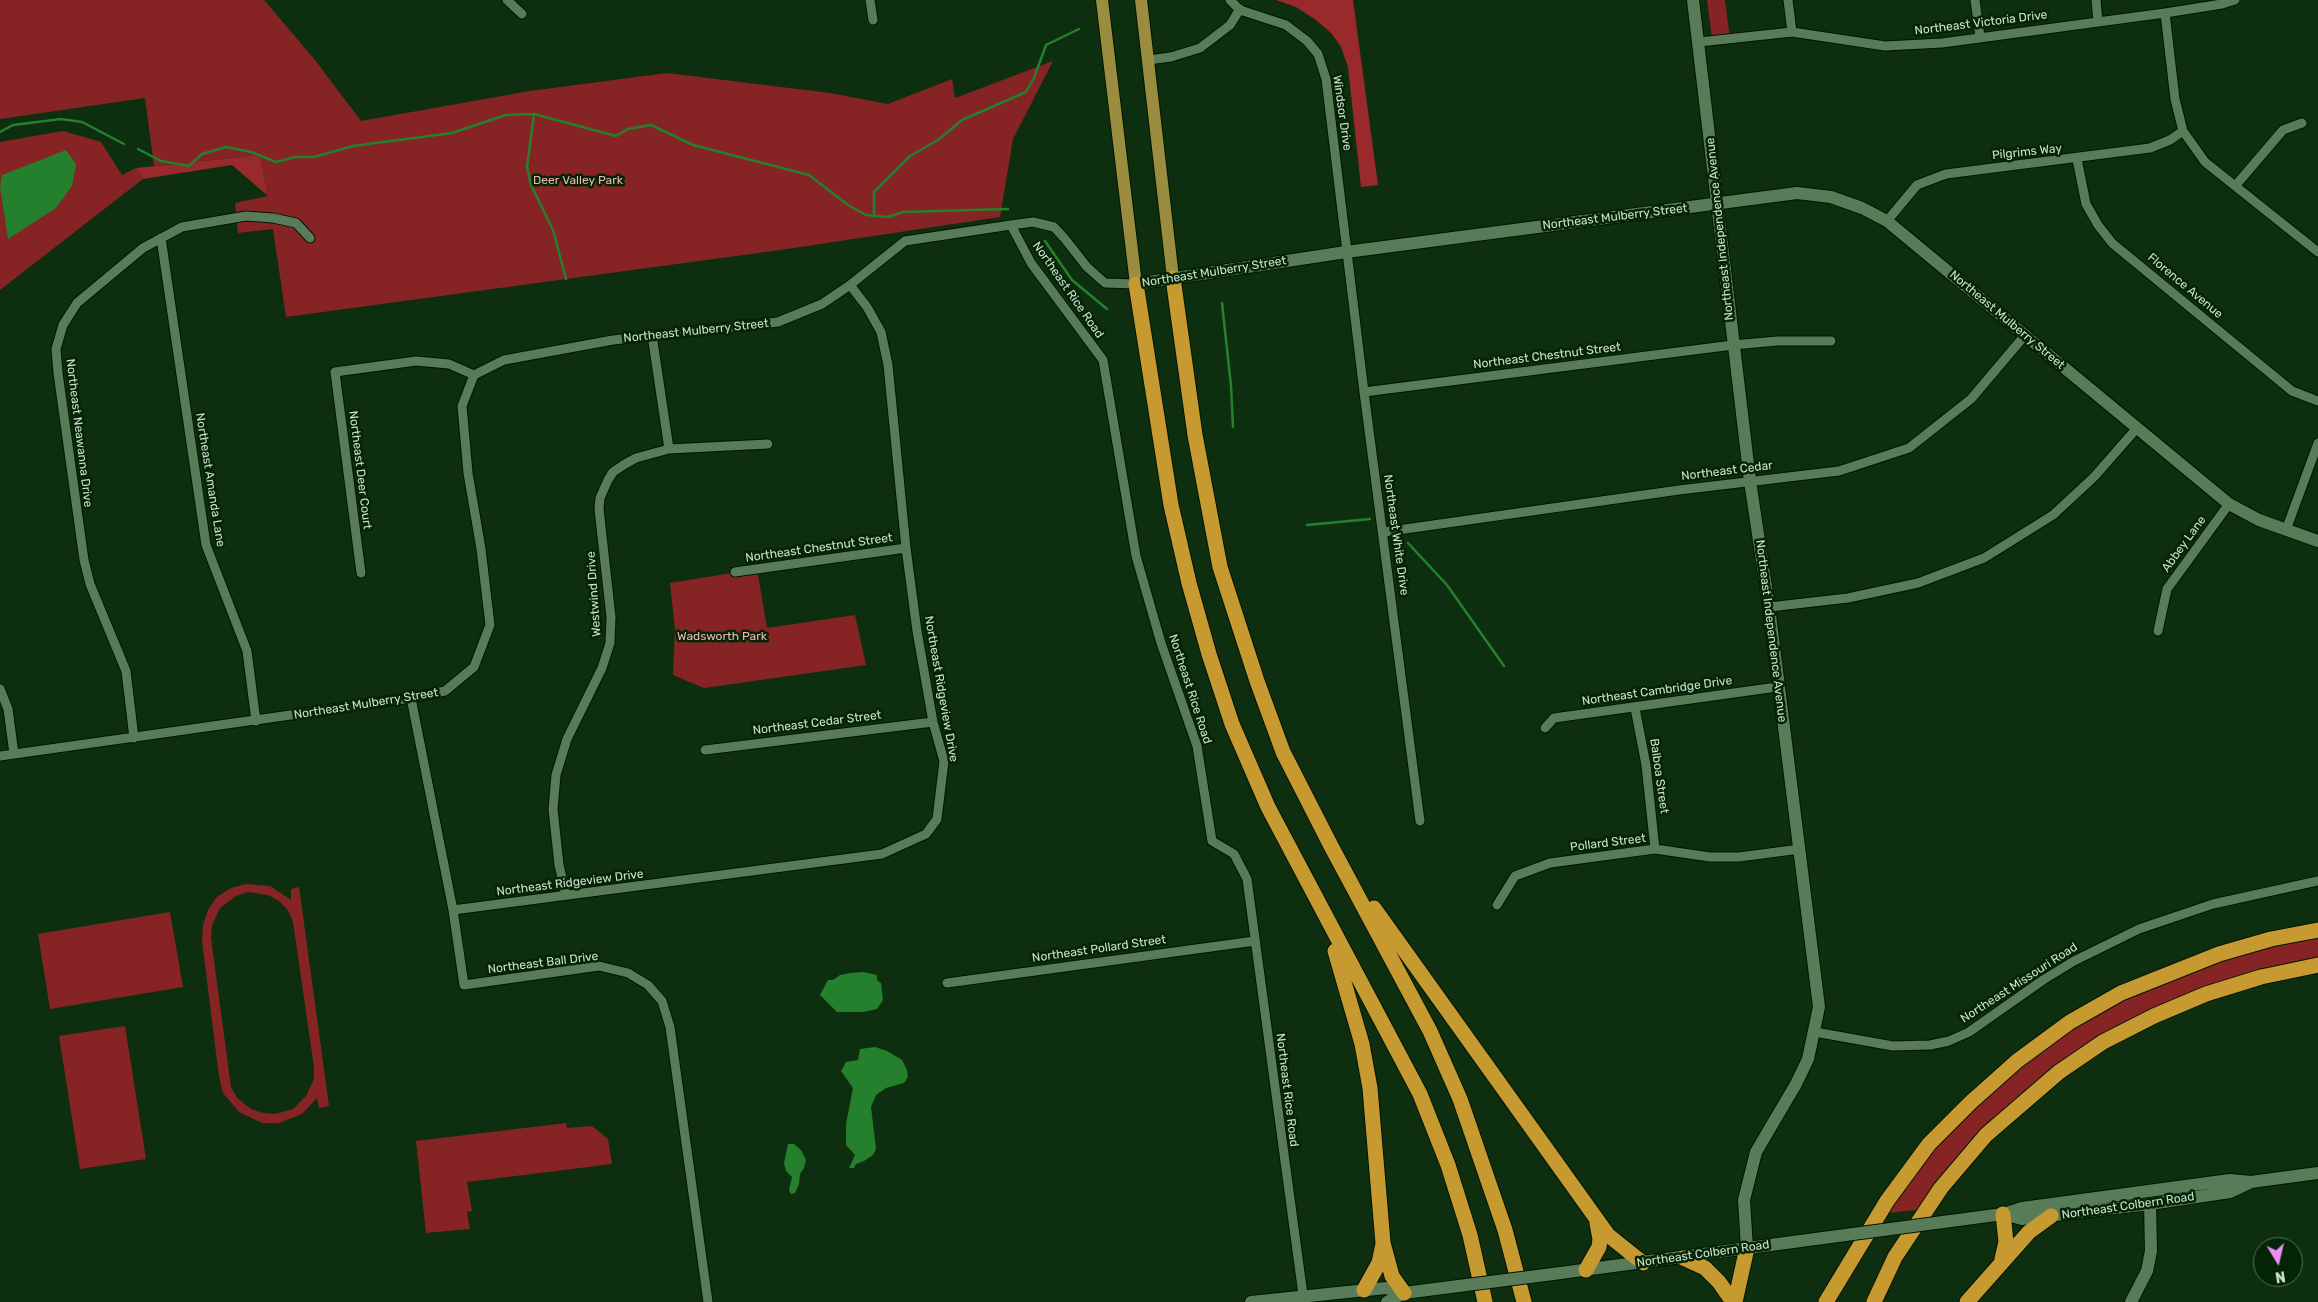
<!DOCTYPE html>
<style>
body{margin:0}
#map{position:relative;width:2318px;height:1302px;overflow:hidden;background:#0d2f0f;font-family:Rubik,sans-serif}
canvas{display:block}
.north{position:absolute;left:2253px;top:1237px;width:50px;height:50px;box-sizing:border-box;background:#032505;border:1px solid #547055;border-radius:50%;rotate:171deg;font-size:14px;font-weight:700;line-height:20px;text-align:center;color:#cde0cc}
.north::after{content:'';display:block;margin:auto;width:18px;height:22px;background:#ef8bf7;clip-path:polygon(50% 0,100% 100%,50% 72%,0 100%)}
</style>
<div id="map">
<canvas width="2318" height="1302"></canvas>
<div class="north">N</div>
</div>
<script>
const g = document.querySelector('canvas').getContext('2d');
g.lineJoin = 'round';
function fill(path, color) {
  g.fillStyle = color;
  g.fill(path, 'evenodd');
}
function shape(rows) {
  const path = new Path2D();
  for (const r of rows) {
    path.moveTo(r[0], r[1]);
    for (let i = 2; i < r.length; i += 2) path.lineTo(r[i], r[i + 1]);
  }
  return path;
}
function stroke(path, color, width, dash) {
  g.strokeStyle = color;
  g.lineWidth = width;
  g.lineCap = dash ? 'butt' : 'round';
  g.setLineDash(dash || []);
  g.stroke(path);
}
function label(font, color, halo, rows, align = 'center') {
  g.font = font + ' Rubik,sans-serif';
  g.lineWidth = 5;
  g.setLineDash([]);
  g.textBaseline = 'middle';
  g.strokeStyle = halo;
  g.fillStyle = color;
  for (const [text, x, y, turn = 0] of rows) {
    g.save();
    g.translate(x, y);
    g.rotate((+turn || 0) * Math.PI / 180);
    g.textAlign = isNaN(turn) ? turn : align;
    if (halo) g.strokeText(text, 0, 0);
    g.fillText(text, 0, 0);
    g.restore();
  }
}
const green = shape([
 [0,0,264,0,315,60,361,121,530,91,667,73,830,93,888,104,952,79,955,98,1053,61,1013,139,1000,217,780,250,286,317,273,229,238,233,235,203,268,196,260,155,154,166,145,98,0,119],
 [1707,0,1725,0,1730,39,1712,38],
 [63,131,101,142,122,175,136,168,143,179,0,290,0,142],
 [757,569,767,628,855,615,866,665,704,688,673,675,675,630,670,583],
 [246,884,270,886,291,900,291,889,299,887,329,1106,319,1108,317,1098,302,1114,279,1123,262,1123,239,1112,223,1093,219,1077,202,941,203,925,208,910,217,897,231,888],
 [248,892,268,895,279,901,288,910,293,922,314,1067,314,1079,306,1096,293,1109,275,1114,263,1113,251,1109,237,1098,231,1087,211,938,212,925,220,908,236,896],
 [170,912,183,987,50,1009,38,934],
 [2318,935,2318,958,2301,961,2069,1057,2001,1111,1950,1167,1917,1210,1886,1213,1945,1137,2013,1071,2093,1014,2144,988,2205,964,2271,945],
 [125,1026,146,1159,80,1169,59,1036],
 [566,1123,567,1128,592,1126,608,1139,612,1164,467,1182,472,1211,467,1212,470,1229,426,1233,416,1141]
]);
const forest = shape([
 [1276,0,1353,0,1378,185,1361,187,1348,67,1341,47,1332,34,1316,20,1296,7],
 [260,155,268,196,232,165,143,179,136,168]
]);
const water = shape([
 [66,150,76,164,72,186,56,208,8,239,0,187,2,175],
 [863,972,877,975,877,980,881,983,883,1000,877,1009,863,1012,837,1012,820,995,828,980,833,980,840,975,850,973],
 [875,1047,887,1051,902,1060,907,1070,908,1077,904,1083,886,1088,876,1095,871,1107,876,1149,873,1155,864,1161,856,1164,854,1168,849,1168,855,1155,846,1145,846,1124,853,1088,841,1071,846,1062,858,1060,860,1049],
 [788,1144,794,1144,801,1150,806,1160,804,1168,800,1174,799,1184,795,1193,791,1194,789,1190,792,1177,786,1171,784,1163]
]);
const stream = shape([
 [534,114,527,167,531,185,553,230,566,279],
 [0,132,13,125,61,119,82,122,124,144],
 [138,149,161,161,189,166,202,154,226,147,251,152,276,162,295,157,314,157,353,146,452,133,506,115,534,114,616,136,628,129,651,125,693,145,809,175,848,205,866,215,888,217,903,212,1008,209],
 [874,216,874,192,910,156,938,140,962,120,1026,92,1034,78,1046,45,1079,29],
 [1045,241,1072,280,1107,309],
 [1222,303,1231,386,1233,427],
 [1307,525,1370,519],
 [1408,543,1447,585,1504,666]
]);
const street = shape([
 [507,0,522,14],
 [870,0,873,20],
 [1230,0,1240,10,1286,25,1307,41,1318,54,1326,79,1364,392,1420,821],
 [1788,0,1792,32],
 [1975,0,1980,37],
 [2096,0,2098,22],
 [2165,13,2175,99,2183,131,2205,162,2318,252],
 [1699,42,1792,32,1885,46,1942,43,2165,13,2222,4,2235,0],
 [1148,60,1171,57,1200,48,1230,25,1240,9],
 [2077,159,2086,204,2098,225,2112,243,2292,391,2318,401],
 [2236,185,2283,130,2302,123],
 [1887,221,1917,185,1946,174,2150,148,2170,140,2183,131],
 [1011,225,1031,263,1103,360,1136,556,1161,643,1197,746,1212,841,1234,854,1247,879,1303,1295],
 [161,238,206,545,247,651,256,721],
 [652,335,669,449],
 [1364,392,1733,345,1777,341,1831,341],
 [2286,530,2318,443],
 [1384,532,1679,490,1839,471,1909,448,1971,399,2026,334],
 [735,572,906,548],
 [361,573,335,372,416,361,449,364,474,375],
 [1769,607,1848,598,1918,583,1984,558,2053,515,2094,477,2137,428],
 [2158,631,2167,589,2229,504],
 [0,689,8,709,14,754],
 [411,698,453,910,464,985,599,966,628,973,648,985,662,1001,670,1027,708,1302],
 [1635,708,1646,765,1655,849],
 [1545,728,1554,718,1777,687],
 [134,738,126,671,90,584,84,560,58,373,56,349,63,325,77,303,143,248,182,227,246,216,273,218,296,223,310,238],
 [705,750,933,722],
 [0,756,411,698,445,691,474,667,490,625,481,549,468,473,462,406,474,375,504,360,613,340,778,322,822,304,850,285,905,241,1011,225,1033,222,1054,227,1065,239,1087,267,1105,283,1136,284],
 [566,895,559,865,553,809,556,775,567,739,602,668,610,643,611,617,599,509,600,498,608,480,613,472,625,464,636,458,669,449,768,444],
 [1497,905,1515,876,1550,863,1655,849,1710,857,1739,857,1800,849],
 [453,910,882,854,926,834,937,819,944,761,933,722,917,631,906,548,888,365,881,332,867,307,850,285],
 [947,983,1255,941],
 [1815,1032,1893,1046,1930,1045,1949,1041,1969,1032,2043,980,2074,961,2139,929,2213,904,2318,881]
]);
const secondary = shape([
 [1693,0,1750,481,1769,607,1819,1007,1808,1059,1796,1084,1756,1152,1744,1200,1747,1248],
 [1136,284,1346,252,1797,193,1831,197,1862,208,1887,221,2229,504,2259,520,2318,541],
 [2003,1214,2022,1219,2150,1204,2230,1192,2251,1182],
 [1958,1220,2003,1214,2022,1208,2230,1180,2251,1182,2318,1173],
 [1553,1274,1823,1238],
 [1251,1302,1386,1288,1404,1293],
 [1387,1302,1404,1293,1443,1288],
 [2131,1302,2147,1271,2151,1251,2150,1204]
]);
const primary = shape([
 [1102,0,1136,284],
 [1141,0,1173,278]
]);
const highway = shape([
 [1173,278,1195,435,1220,567,1257,681,1283,752,1331,846,1430,1031,1460,1099,1505,1230,1524,1302],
 [1136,284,1171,505,1189,583,1209,654,1232,724,1268,807,1420,1094,1448,1165,1470,1235,1485,1302],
 [1374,908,1608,1235,1643,1263],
 [1335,951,1362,1044,1370,1088,1383,1243,1392,1276,1404,1293],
 [1683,1258,1705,1268,1719,1282,1733,1302],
 [2002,1259,2006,1242,2003,1214],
 [1586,1270,1599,1247,1600,1239,1597,1223],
 [1364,1290,1379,1263,1383,1244],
 [1735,1302,1747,1248],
 [1826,1302,1887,1201,1929,1144,1970,1103,2017,1061,2070,1022,2121,993,2219,954,2271,939,2318,930],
 [1874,1302,1895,1257,1941,1188,1986,1135,2059,1072,2103,1042,2154,1016,2206,994,2261,977,2318,965],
 [1967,1302,2029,1232,2051,1216]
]);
const secondaryBridge = shape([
 [1823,1238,1958,1220],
 [1443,1288,1553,1274]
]);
const streetNames = [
 ["Northeast Victoria Drive",1981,23,-7],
 ["Windsor Drive",1342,113,82],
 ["Pilgrims Way",2027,152,-6],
 ["Northeast Mulberry Street",1615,217,-7],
 ["Northeast Independence Avenue",1720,229,-96],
 ["Northeast Mulberry Street",1214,272,-9],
 ["Florence Avenue",2185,286,40],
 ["Northeast Rice Road",1068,290,55],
 ["Northeast Mulberry Street",2007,320,40],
 ["Northeast Mulberry Street",696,331,-6],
 ["Northeast Chestnut Street",1547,356,-7],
 ["Northeast Neawanna Drive",79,433,83],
 ["Northeast Deer Court",360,470,83],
 ["Northeast Cedar",1727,471,-7],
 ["Northeast Amanda Lane",210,480,81],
 ["Northeast White Drive",1396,535,82],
 ["Abbey Lane",2184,544,-54],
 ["Northeast Chestnut Street",819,548,-8],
 ["Westwind Drive",594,594,-94],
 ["Northeast Independence Avenue",1771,631,83],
 ["Northeast Ridgeview Drive",941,689,80],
 ["Northeast Rice Road",1190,689,72],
 ["Northeast Cambridge Drive",1657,691,-8],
 ["Northeast Mulberry Street",366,704,-9],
 ["Northeast Cedar Street",817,723,-7],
 ["Balboa Street",1659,776,82],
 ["Pollard Street",1608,843,-7],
 ["Northeast Ridgeview Drive",570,883,-7],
 ["Northeast Pollard Street",1099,949,-8],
 ["Northeast Ball Drive",543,963,-7],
 ["Northeast Missouri Road",2019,983,-33],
 ["Northeast Rice Road",1287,1090,83],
 ["Northeast Colbern Road",2128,1206,-8],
 ["Northeast Colbern Road",1703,1254,-8]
];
const parkNames = [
 ["Deer Valley Park",578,181],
 ["Wadsworth Park",722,637]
];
fill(green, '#862425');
fill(forest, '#99292b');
fill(water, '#24802c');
stroke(stream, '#24802c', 2.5);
stroke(street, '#001601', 11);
stroke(secondary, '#001601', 14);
stroke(primary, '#001601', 14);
stroke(highway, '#001601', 17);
stroke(street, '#587c57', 9);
stroke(secondary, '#587c57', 12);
stroke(primary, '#9a8d40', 12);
stroke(highway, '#c69931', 15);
stroke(secondaryBridge, '#001601', 14, []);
stroke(secondaryBridge, '#587c57', 12);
label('12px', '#cde0cc', '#032505', streetNames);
label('12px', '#f3b6b1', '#032505', parkNames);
</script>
